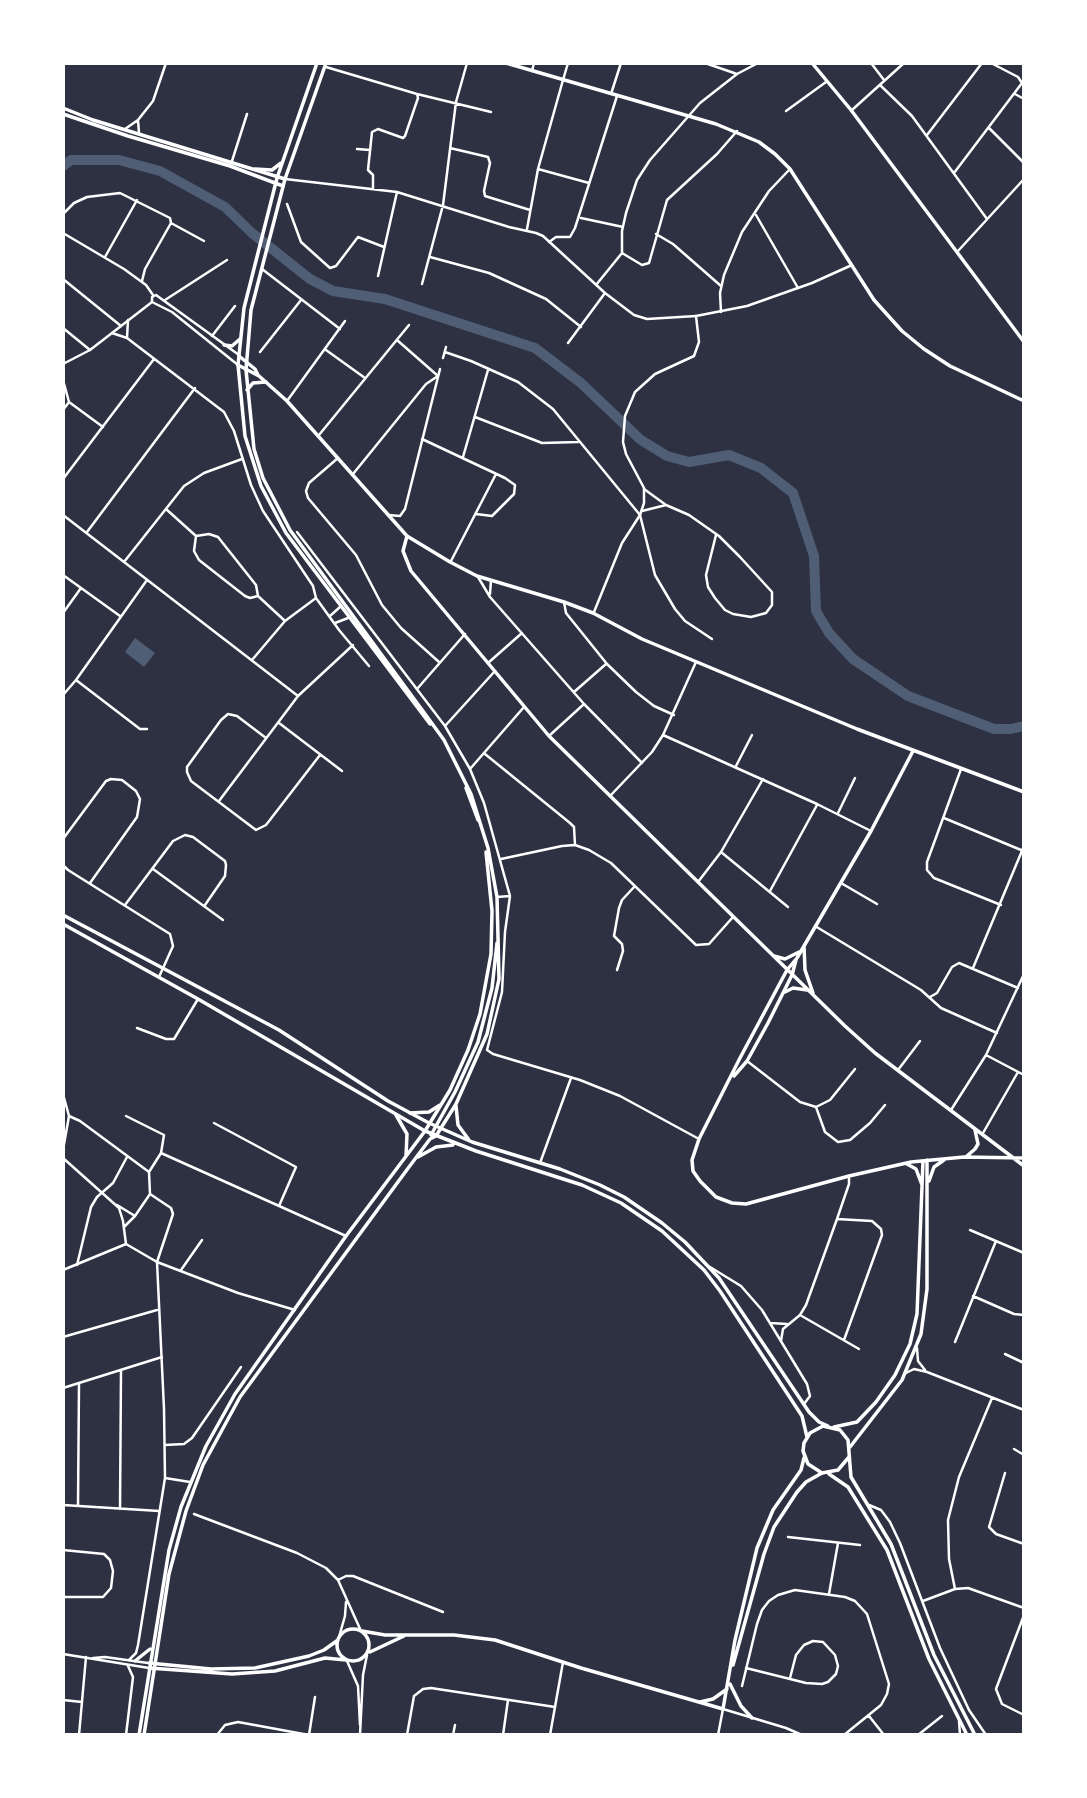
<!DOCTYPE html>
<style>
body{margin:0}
#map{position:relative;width:1087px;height:1798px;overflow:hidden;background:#2d3142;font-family:Ubuntu,sans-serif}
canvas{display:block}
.frame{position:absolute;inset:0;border:65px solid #fff;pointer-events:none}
</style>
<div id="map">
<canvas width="1087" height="1798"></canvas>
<div class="frame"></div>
</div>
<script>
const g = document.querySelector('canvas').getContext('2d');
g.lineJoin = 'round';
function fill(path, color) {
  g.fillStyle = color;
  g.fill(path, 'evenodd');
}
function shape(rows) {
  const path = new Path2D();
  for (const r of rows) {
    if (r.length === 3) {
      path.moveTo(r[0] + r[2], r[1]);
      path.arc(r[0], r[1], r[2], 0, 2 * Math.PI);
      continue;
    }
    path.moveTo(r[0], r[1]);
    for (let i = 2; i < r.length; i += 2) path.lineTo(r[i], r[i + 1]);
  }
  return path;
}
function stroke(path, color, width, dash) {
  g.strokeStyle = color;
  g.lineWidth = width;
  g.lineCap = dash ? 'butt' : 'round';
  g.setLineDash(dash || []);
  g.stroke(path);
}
const water = shape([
 [135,638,155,653,144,667,125,652]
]);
const river = shape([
 [63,166,71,160,119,160,160,171,225,207,252,233,310,279,333,291,385,299,535,348,581,383,641,440,667,456,689,462,729,455,761,468,793,493,814,556,816,611,829,633,853,659,908,696,994,729,1011,729,1024,726]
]);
const minor = shape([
 [705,63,737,74],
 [871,63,884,80],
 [326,67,417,94,491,112],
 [532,71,534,63],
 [880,85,912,116,987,219],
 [611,94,621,63],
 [1015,94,1024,99],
 [852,110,904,63],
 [786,111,826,82],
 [138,120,139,133],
 [989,128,1024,163],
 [125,129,138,120,153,101,166,63],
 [927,135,982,63],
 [450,148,488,157,490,163,484,191,485,196,530,210],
 [357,149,370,150],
 [232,161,247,114],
 [538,169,589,183],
 [954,173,1022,83,1018,77,991,63],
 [285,179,397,192,509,227,536,233,543,236,605,293,634,315,647,319,696,316],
 [373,189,373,175,368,170,372,132,378,129,403,138,405,136,418,98,417,94],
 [287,204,301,242,330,268,336,266,358,237,384,247],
 [63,214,74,203,87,197,120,193,170,218,171,223,204,241],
 [756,215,798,288],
 [581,218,623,227],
 [527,229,538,169,563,80],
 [63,233,124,269,146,285,153,295],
 [656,234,673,244,721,286],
 [549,242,556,237,570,237,575,228,617,96],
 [958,251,1024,179],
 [622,253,642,265,649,263,667,200,717,154,737,131],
 [105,257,137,200],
 [430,257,489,273,546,299,581,327],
 [262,269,340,329],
 [378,276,397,192],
 [63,279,121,326],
 [142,281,145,269,171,223],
 [422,284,443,205,456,102,467,63],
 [596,285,622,253,622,231,626,213,637,180,650,160,700,103,737,74,758,63],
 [165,300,227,260],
 [721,312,720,293,724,275,742,232,769,191,790,169],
 [63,328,90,350],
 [112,333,127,338,224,412,234,431,251,485,263,511,313,586,316,598,339,630,369,666],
 [212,336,235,306],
 [127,338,128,320],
 [397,340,438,376],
 [568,343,605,293],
 [326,350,365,378],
 [260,352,301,300],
 [445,352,471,361,518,382,553,409,640,515,655,575,675,609,685,621,712,639],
 [443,358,446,347],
 [63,380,69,402,103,427],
 [287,401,345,321],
 [63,410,69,402],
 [475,417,542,443,578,442],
 [319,435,409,325],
 [422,439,505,478,515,485,514,494,492,516,476,514],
 [463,457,488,370],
 [338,458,309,483,306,491,308,498,356,555,382,605,401,628,439,662],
 [353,474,426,384,438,376],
 [63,479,154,359],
 [644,489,666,505,689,515,719,536,740,557,772,592,772,605,766,613,751,617,733,614,725,610,715,598,708,587,706,575,716,535],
 [166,509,196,536,209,534,218,537,256,585,258,596,285,621],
 [642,511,666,505],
 [63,515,298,696],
 [388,515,400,516,405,509,440,369],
 [87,532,195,388],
 [297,532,445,726,470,769,484,803,510,896,505,932,502,992,487,1050,493,1054,580,1080,620,1096,699,1139],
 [196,536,194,551,199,560,245,596,250,598,258,596],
 [451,561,496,474],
 [124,562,184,486,204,473,242,459],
 [63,575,120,616],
 [478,577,490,597,584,704,642,763],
 [490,594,491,580],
 [564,602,566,613,607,664,636,692,654,706,674,715],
 [63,613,81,588],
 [330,616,340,607],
 [335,623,348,618],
 [252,660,285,621,316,598],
 [488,663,522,633],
 [76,680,140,729,147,729],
 [417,689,465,634],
 [574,692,606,664],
 [63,695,76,680,147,580],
 [279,723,342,771],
 [445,726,495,671],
 [550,735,584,704],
 [663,735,817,804,871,831],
 [266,738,237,716,228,714,221,720,187,767,187,772,191,781,256,830,266,825,320,755],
 [485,754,570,823,574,827,575,845],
 [736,766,752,735],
 [470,769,524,707],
 [961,769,927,862,927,870,934,878,1001,905],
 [610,796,652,752,663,735,696,662],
 [219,801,298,696,353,645],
 [838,813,855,778],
 [944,818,1021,850],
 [63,839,106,781,111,779,122,780,136,791,140,799,137,817,90,883],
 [721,852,788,907],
 [501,859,562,846,575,845,589,850,611,863,696,945,709,944,733,917],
 [63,865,68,870,170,934,173,946,159,977],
 [153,869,223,920],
 [698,882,721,852,763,779],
 [841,883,877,904],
 [770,891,817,805],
 [497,897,510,896],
 [125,905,173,841,185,835,193,837,225,861,226,865,225,876,205,905],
 [815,926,921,990,941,1008,997,1033],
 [973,968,1024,846],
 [617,970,623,951,622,944,614,936,619,908,622,900,635,886],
 [930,997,937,993,952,967,959,963,1018,988],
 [137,1028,166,1039,174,1039,198,999],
 [986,1055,1024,1075],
 [747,1061,800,1102,816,1107],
 [855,1069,830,1100,816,1107,825,1132,838,1142,850,1140,870,1123,885,1105],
 [898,1070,920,1041],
 [951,1110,986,1055,1024,974],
 [69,1116,80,1121,149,1172],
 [214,1123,296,1167,279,1206],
 [983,1133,1018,1072],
 [161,1153,346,1236],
 [63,1158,119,1208,123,1221,126,1244],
 [540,1163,571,1078],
 [117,1205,135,1216],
 [837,1219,872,1221,881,1229,882,1235,844,1340],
 [124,1227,135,1216,150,1194,149,1172,161,1153,164,1135,126,1116],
 [970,1230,1024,1253],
 [77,1265,91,1207,97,1197,113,1183,127,1157],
 [710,1267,741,1286,762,1310,807,1384,810,1396,804,1404],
 [181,1270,202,1240],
 [973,1296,1014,1314,1024,1315],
 [800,1315,859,1349],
 [770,1323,787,1324],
 [63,1337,157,1310],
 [781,1341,783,1329,800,1315,806,1305,837,1219,849,1184,849,1176],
 [955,1342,996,1241],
 [917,1348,918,1361,925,1370],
 [1005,1354,1024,1363],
 [906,1373,914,1369,927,1372,1024,1410],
 [63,1388,162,1357],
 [165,1445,184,1444,192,1438,241,1367],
 [1014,1449,1024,1455],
 [1005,1473,989,1527,996,1534,1024,1544],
 [165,1478,190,1482],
 [63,1505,159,1511],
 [869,1505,881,1510,890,1522,900,1543,940,1648,969,1710,986,1735],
 [78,1506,79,1384],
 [120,1509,121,1371],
 [194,1514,297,1553,326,1568,338,1580,361,1631],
 [788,1537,860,1545],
 [63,1550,104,1554,110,1560,113,1571,111,1588,103,1597,63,1597],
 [338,1580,346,1576,353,1576,443,1612],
 [955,1589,949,1559,948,1520,959,1477,992,1398],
 [829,1594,838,1543],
 [923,1601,955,1589,968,1588,1024,1608],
 [1024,1615,996,1689,1002,1704,1024,1715],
 [339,1637,345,1616,346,1602],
 [129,1660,136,1653,138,1645,165,1478,164,1409,157,1262,173,1214,171,1208,150,1194],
 [347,1661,358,1686,360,1725],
 [746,1668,806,1683,822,1684,828,1682,836,1674,838,1666,835,1655,823,1642,813,1641,804,1645,796,1655,790,1678],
 [742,1686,757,1624,762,1610,769,1601,778,1595,795,1590,845,1597,855,1601,867,1614,889,1684,887,1694,881,1705,844,1735],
 [63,1700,82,1702],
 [869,1716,884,1735],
 [959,1721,960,1735],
 [79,1735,86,1657],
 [126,1735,133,1677,128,1666],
 [217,1735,225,1725,238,1722,309,1735],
 [309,1735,315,1697],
 [360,1735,363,1675,367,1655],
 [407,1735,414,1696,423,1689,431,1688,555,1707],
 [453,1735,455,1725],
 [503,1735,508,1700],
 [718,1735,723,1709,786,1728,802,1735],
 [918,1735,942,1716]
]);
const tertiary = shape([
 [563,80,568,63],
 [152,302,172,312,238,365],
 [63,364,90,350,112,333,152,302,152,297,156,295,239,355],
 [594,612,622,543,640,515,644,503,644,488,626,454,623,442,625,416,635,392,655,374,694,356,699,342,696,316,747,306,812,283,852,265],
 [63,1094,69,1116,63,1150],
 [63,1270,126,1244,157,1262,238,1293,295,1310],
 [63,1654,149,1668],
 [93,1658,105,1657,148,1663],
 [550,1735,563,1662]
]);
const secondary = shape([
 [506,63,716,124,759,142,775,154,790,169,874,300,902,331,924,349,950,366,1024,401],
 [812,63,851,110,1024,342],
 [63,108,93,120,285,179],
 [63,114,128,136,230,166,283,186],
 [239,356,255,369,258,375],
 [238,365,259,376,287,401,407,536,450,562,477,576,564,602,593,613,642,639,857,729,1024,792],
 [407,536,403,551,411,571,549,736,845,1026,875,1053,1024,1166],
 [913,751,871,831,797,958,787,970,740,1058,699,1139,692,1160,693,1171,700,1181,716,1197,732,1203,746,1204,849,1176,911,1162,964,1157,1024,1158],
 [63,915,279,1030,388,1101,429,1123],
 [63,924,198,999,425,1131],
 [804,946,805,970,813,993],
 [774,956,785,959,799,952],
 [785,992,793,988,807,990],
 [734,1076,747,1061,768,1023,792,975,796,960],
 [967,1156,975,1149,978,1144,975,1130],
 [907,1164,916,1169,922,1185],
 [929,1181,934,1167,944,1160],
 [834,1427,857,1422,876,1402,895,1375,910,1344,917,1314,923,1161],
 [850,1447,902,1380,921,1334,927,1289,927,1160],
 [353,1645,16],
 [362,1631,385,1635,454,1635,495,1640,581,1668,723,1709,735,1640,757,1548,773,1510,801,1470,804,1458],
 [370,1652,404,1636],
 [149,1663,211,1669,255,1668,309,1656,324,1650,338,1640],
 [733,1665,764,1554,774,1527,797,1492,806,1482,822,1473],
 [149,1668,232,1674,275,1671,325,1658,346,1660],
 [730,1684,741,1706,752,1718],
 [700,1702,713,1699,727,1689]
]);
const primary = shape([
 [317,63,277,178,244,308,238,365,245,436,261,486,286,533,430,724],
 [255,169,272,170,281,163],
 [224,345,232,346,240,339],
 [247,390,253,383,266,382],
 [466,788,478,820],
 [456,1106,458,1125,469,1140],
 [410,1113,429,1112,440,1105],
 [396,1115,407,1134,406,1156],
 [429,1123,472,1142,560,1169,600,1185,624,1197,662,1223,685,1242,719,1278,809,1412,819,1422,828,1426],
 [425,1131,476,1151,582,1185,621,1203,662,1231,704,1270,720,1291,802,1416,807,1437],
 [431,1135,455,1092,478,1042,492,988,497,943],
 [418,1157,436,1147,453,1145],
 [849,1457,838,1470,822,1473,808,1464,803,1451,804,1443,810,1433,823,1426,840,1430,848,1440,851,1477,891,1544,934,1655,975,1735],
 [829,1474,848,1487,887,1550,929,1659,967,1735],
 [135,1661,150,1649],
 [139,1735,169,1550,181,1507,206,1446,235,1394,346,1236,425,1131,450,1090,468,1050,480,1014,491,954,492,911,486,852],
 [144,1735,169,1574,186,1511,203,1465,240,1397,406,1171,430,1139,436,1136,456,1104,487,1034,499,979,497,897,488,848,471,794,444,740,428,718,290,530,263,478,254,449,246,370,251,310,285,179,326,63]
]);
fill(water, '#4f5d75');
stroke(river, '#4f5d75', 10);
stroke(minor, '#fff', 2.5);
stroke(tertiary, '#fff', 2.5);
stroke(secondary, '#fff', 3.5);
stroke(primary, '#fff', 3.5);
</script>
